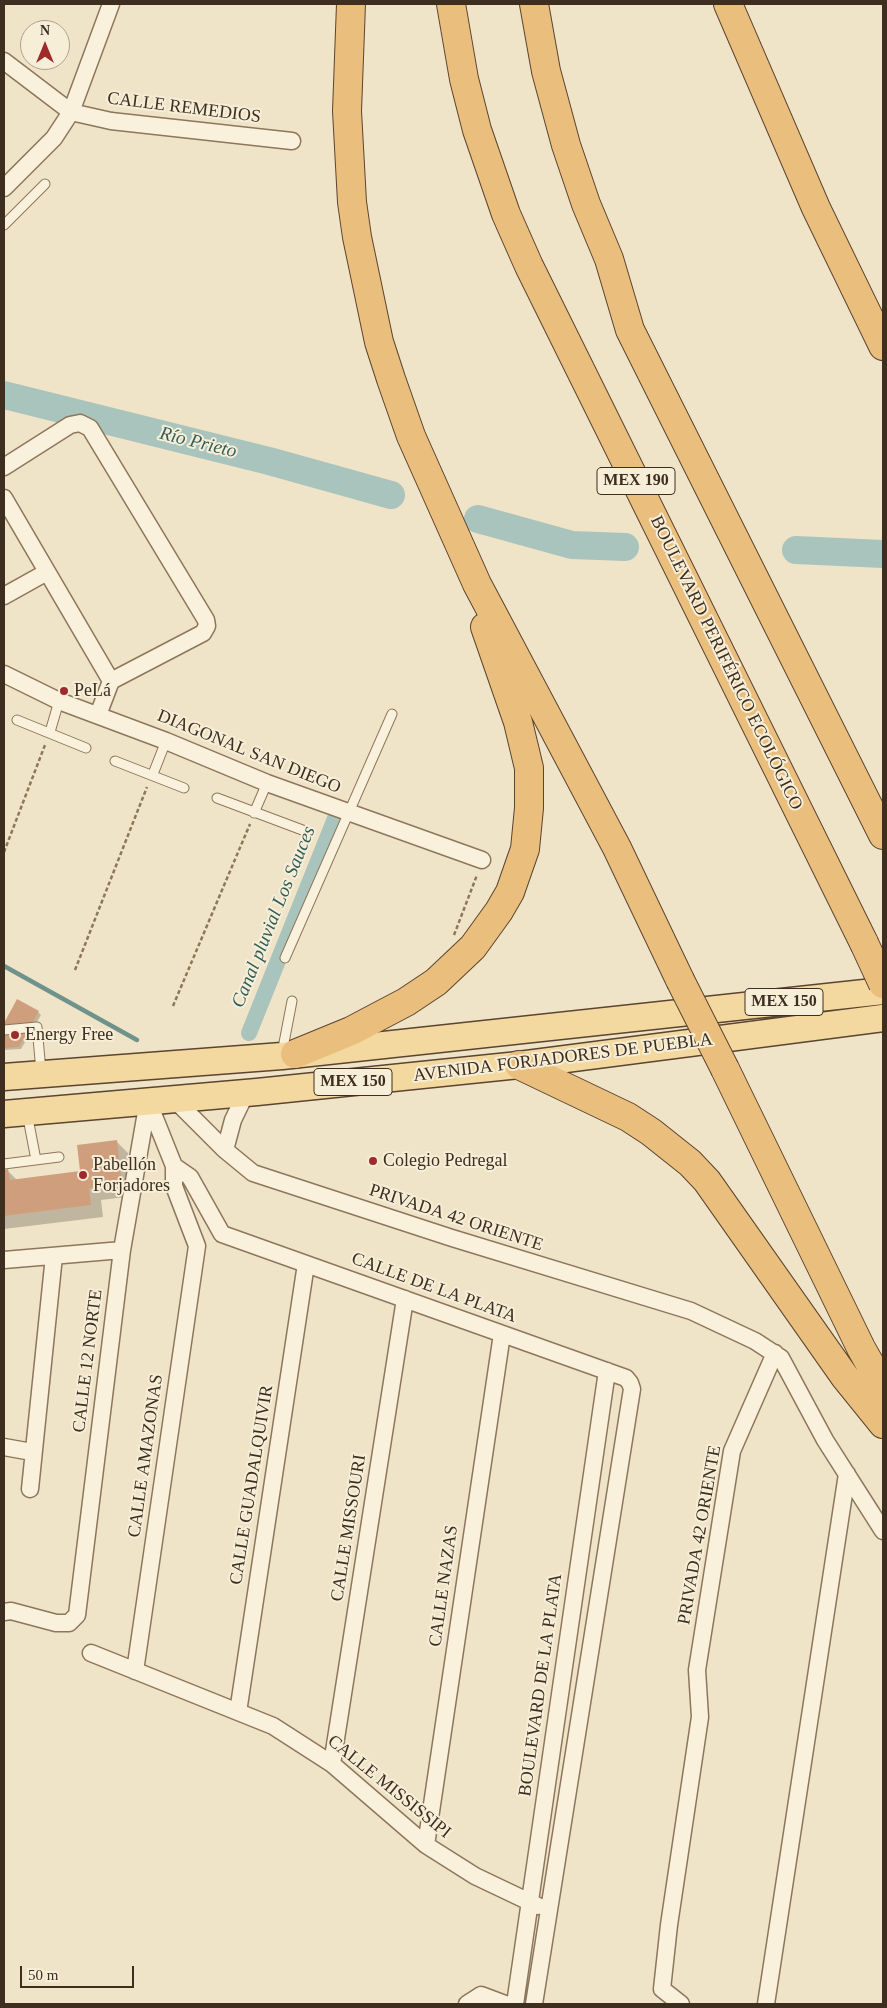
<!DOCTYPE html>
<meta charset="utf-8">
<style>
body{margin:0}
#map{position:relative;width:887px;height:2008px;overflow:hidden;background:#f0e4c8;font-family:Georgia,serif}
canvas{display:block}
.frame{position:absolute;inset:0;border:5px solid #3d2e20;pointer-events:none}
.north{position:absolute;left:20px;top:20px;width:50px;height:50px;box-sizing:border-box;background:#f7eed8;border:1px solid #ada18e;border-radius:50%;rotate:0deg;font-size:14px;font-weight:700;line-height:20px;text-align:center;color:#3d2e20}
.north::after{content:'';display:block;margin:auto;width:18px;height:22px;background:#9e2a2b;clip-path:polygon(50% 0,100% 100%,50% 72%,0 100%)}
.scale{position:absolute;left:20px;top:1966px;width:114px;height:22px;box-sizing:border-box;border:2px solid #3d2e20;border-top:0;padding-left:6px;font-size:15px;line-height:18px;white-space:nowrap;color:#3d2e20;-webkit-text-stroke:4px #f7eed8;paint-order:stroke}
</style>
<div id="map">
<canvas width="887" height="2008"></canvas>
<div class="frame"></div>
<div class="north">N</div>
<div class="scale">50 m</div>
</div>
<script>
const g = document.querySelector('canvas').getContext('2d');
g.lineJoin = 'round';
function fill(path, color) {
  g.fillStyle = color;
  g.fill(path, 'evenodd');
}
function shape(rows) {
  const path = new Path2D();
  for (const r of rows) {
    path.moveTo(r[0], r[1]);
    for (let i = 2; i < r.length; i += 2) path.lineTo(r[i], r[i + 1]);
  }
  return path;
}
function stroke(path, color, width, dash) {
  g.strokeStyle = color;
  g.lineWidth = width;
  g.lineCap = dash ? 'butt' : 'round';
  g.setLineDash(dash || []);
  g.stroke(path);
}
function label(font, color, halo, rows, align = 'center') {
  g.font = font + ' Georgia,serif';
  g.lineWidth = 4;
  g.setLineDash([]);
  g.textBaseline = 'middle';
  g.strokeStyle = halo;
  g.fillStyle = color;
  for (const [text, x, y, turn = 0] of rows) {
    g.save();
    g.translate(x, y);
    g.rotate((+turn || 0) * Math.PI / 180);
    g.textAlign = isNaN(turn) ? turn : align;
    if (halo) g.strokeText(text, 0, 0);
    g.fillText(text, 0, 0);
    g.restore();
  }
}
const shadow = shape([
 [38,1012,41,1015,21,1049,4,1050,4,1024],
 [116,1141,128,1153,134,1196,101,1200,103,1217,4,1229,4,1171,8,1171,17,1180,82,1172]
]);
const stream = shape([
 [4,966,137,1040]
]);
const canal = shape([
 [249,1033,336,816]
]);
const river = shape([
 [4,395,269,461,391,495],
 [478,519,572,545,625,547],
 [796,550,883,554]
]);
const building = shape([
 [17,999,39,1011,19,1047,4,1048,4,1023],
 [117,1140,122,1184,89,1188,91,1205,4,1216,4,1170,8,1169,10,1180,80,1171,77,1145]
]);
const path = shape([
 [4,852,45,745],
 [454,935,477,875],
 [75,970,147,787],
 [173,1006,250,824]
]);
const service = shape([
 [4,225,45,184],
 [17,720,86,748],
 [50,732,59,701],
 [115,761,184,788],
 [153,774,166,741],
 [217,798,305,831],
 [254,813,267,783],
 [285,958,392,714],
 [4,1030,37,1027,41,1071],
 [282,1053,292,1001],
 [27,1113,36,1160],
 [4,1164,59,1157]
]);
const minor = shape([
 [4,61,71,112,111,121,292,141],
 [4,188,54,138,71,112,111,4],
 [4,467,70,425,80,423,90,428,206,620,207,626,203,633,111,681],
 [4,498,111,681,98,715],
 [4,596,47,572],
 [4,674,59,701,166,741,267,783,482,860],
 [174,1099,225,1150,253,1173,452,1238,691,1311,755,1341,781,1358,825,1440,883,1531],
 [225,1150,233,1120,246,1093],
 [174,1166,190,1177,222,1234],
 [222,1234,626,1378,630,1383,632,1389,534,2004],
 [4,1260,122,1250],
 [4,1447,32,1452],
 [30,1489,54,1256],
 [4,1612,11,1611,56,1623,69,1623,77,1615,122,1250,148,1101],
 [91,1653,273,1726,332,1764,426,1845,475,1876,538,1906],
 [135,1671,197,1246,174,1186,174,1166,148,1101],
 [238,1712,306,1264],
 [332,1764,405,1299],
 [426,1845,502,1334],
 [467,2004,481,1995,505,2004],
 [515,2004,607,1371],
 [681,2004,662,1989,669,1925,700,1717,697,1670,732,1451,775,1353],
 [766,2004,847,1474]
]);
const primary = shape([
 [4,1077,282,1056,883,991],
 [4,1114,257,1092,519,1065,883,1018]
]);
const trunk = shape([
 [351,4,347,111,352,202,357,237,379,342,391,379,411,436,477,584,617,848,680,980],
 [451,4,464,79,477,130,506,214,529,266,864,943],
 [534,4,546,71,566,145,586,204,609,259,630,330,883,835],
 [728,4,816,208,883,346],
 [295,1054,351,1031,406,1002,436,982,473,947,499,911,510,892,525,849,529,808,529,768,518,722,485,627],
 [519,1065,628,1117,651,1132,690,1163,707,1181,845,1377,883,1424],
 [725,1069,861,1348,883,1387]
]);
const trunkBridge = shape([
 [864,943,883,984],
 [680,980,725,1069]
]);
const markers = [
 [64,691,5,"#9e2a2b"],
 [15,1035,5,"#9e2a2b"],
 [373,1161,5,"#9e2a2b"],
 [83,1175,5,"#9e2a2b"]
];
const shields = [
 [636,481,78],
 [784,1002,78],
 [353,1082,78]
];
const shieldNames = [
 ["MEX 190",636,481],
 ["MEX 150",784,1002],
 ["MEX 150",353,1082]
];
const streetNames = [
 ["CALLE REMEDIOS",184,108,7],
 ["BOULEVARD PERIFÉRICO ECOLÓGICO",726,663,64],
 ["DIAGONAL SAN DIEGO",249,752,22],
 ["AVENIDA FORJADORES DE PUEBLA",563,1058,-7],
 ["PRIVADA 42 ORIENTE",456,1218,18],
 ["CALLE DE LA PLATA",434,1288,20],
 ["CALLE 12 NORTE",88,1361,-83],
 ["CALLE AMAZONAS",146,1456,-82],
 ["CALLE GUADALQUIVIR",252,1485,-81],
 ["CALLE MISSOURI",349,1528,-81],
 ["PRIVADA 42 ORIENTE",700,1535,-80],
 ["CALLE NAZAS",444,1586,-82],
 ["BOULEVARD DE LA PLATA",541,1685,-82],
 ["CALLE MISSISSIPI",389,1787,39]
];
const poiNames = [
 ["PeLá",74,691],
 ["Energy Free",25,1035],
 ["Colegio Pedregal",383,1161],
 ["Pabellón",93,1165],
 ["Forjadores",93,1186]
];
const waterNames = [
 ["Río Prieto",198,443,14],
 ["Canal pluvial Los Sauces",274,917,-68]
];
fill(shadow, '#0003');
stroke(stream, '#6f938a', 4.5);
stroke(canal, '#a9c4bc', 16);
stroke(river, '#a9c4bc', 28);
fill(building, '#cf9f7d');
stroke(service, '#8d765c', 11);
stroke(minor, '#8d765c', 19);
stroke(primary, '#5b4430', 29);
stroke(trunk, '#5b4430', 30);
stroke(path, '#8d765c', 2.5, [4, 2.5]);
stroke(service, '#faf1dc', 9);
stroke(minor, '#faf1dc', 16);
stroke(primary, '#f3d9a0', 26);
stroke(trunk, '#eabe7c', 28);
stroke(trunkBridge, '#5b4430', 30, []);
stroke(trunkBridge, '#eabe7c', 28);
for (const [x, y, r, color] of markers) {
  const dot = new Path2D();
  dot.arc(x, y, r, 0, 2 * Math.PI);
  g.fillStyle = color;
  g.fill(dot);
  stroke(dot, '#f7eed8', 2);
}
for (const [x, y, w] of shields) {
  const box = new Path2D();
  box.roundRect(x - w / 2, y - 13.5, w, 27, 4);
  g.fillStyle = '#f7eed8';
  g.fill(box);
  stroke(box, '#3d2e20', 1);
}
label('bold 16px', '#3d2e20', null, shieldNames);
label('18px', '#3d2e20', '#f7eed8', streetNames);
label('18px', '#3d2e20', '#f7eed8', poiNames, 'left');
label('italic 19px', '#2f5d5a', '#f7eed8', waterNames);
</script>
